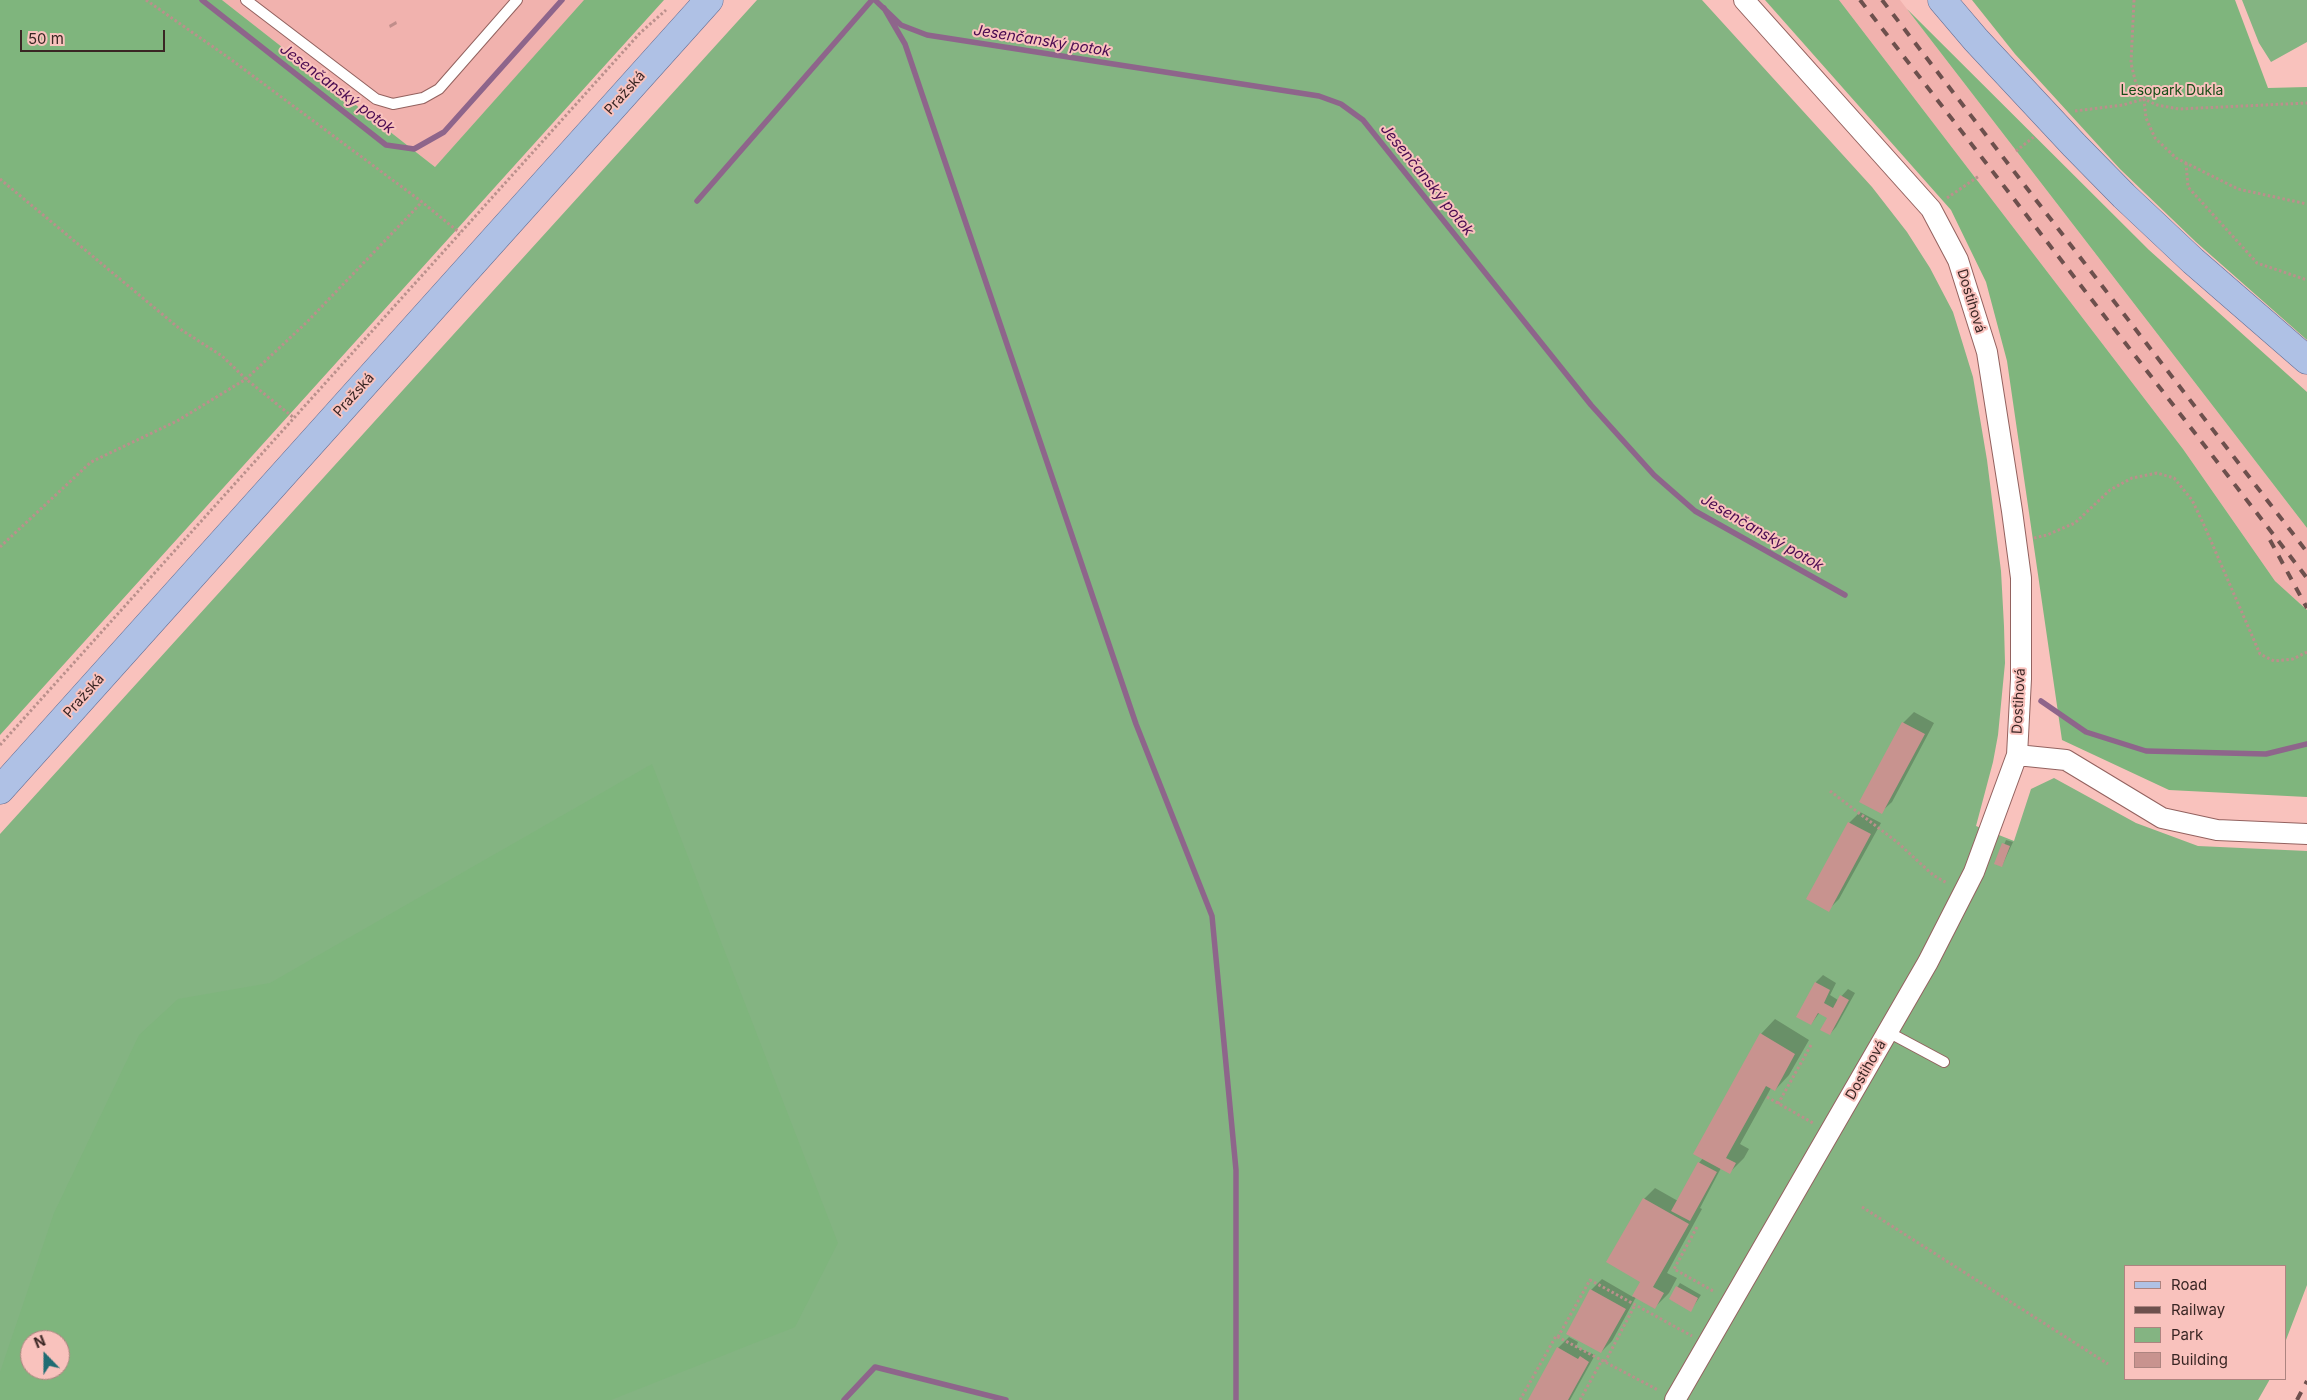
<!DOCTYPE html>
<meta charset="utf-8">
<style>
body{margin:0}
#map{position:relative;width:2307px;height:1400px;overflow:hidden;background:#f9c2bd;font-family:Inter,sans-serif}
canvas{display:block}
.legend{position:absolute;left:2124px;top:1265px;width:162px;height:115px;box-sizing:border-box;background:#f9c2bd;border:1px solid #ad8480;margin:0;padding:6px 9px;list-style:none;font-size:15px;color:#3a2624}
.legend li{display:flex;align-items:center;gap:10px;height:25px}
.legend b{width:25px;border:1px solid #ad8480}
.north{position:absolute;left:20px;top:1330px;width:50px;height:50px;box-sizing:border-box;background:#f9c2bd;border:1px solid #ad8480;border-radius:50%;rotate:338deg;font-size:14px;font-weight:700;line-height:20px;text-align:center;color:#3a2624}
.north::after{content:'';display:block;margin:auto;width:18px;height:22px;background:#216c73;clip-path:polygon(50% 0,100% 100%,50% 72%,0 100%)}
.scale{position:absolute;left:20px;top:30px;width:145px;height:22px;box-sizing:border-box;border:2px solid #3a2624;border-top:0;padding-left:6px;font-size:15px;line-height:18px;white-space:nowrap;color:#3a2624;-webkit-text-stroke:4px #f9c2bd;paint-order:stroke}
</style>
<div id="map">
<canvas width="2307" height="1400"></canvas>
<ul class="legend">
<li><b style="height:6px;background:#afc1e5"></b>Road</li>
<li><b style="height:6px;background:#6d504d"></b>Railway</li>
<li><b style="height:14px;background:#84b482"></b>Park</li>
<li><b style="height:14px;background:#c8938f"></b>Building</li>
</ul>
<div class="north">N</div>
<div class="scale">50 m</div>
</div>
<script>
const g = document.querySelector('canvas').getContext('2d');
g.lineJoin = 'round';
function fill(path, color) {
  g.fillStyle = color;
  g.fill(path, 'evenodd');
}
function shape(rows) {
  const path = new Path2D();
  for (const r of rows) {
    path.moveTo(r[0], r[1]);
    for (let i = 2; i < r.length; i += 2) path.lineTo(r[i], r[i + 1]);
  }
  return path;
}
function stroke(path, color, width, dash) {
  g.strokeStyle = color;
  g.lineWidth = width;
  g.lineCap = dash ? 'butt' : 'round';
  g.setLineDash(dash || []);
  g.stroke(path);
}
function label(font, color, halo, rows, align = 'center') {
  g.font = font + ' Inter,sans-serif';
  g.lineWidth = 4;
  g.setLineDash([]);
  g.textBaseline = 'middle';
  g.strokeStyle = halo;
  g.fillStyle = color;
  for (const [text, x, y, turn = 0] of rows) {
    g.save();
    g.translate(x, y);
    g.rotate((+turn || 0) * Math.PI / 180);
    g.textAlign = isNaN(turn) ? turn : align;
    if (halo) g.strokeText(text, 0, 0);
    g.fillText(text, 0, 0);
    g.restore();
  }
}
const built = shape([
 [222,0,585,0,435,167],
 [1839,0,1900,0,2307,528,2307,610,2275,581,2183,449]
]);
const green = shape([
 [757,0,1702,0,1872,187,1907,232,1930,268,1953,312,1973,377,1987,460,2001,571,2004,626,2005,663,1998,735,1993,762,1976,826,2014,841,2031,789,2054,778,2136,823,2198,846,2307,851,2307,1285,2286,1340,2286,1266,2126,1266,2126,1379,2270,1379,2258,1400,0,1400,0,834],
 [30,1340,60,1340,60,1370,30,1370],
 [2242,0,2307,0,2307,42,2271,62,2259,43]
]);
const forest = shape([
 [0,0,222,0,435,167,584,0,664,0,0,735],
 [1765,0,1839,0,2183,449,2275,581,2307,610,2307,797,2169,790,2062,740,2007,361,1986,282,1951,210],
 [1972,0,2235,0,2268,88,2307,87,2307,340,2196,242,2120,169,2015,54],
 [1907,9,2149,250,2307,392,2307,528],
 [652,764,838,1243,795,1327,611,1400,0,1400,0,1372,54,1213,139,1035,178,999,270,983],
 [30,1340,60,1340,60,1370,30,1370]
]);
const shadow = shape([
 [396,21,397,24,390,28,389,25],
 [1914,712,1934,723,1892,802,1881,812,1903,723],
 [1860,812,1881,823,1839,899,1828,910,1849,823],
 [2006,840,2013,842,2002,866,1996,864],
 [1823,975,1836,983,1830,995,1838,1000,1848,989,1855,993,1836,1027,1830,1034,1829,1017,1820,1012,1811,1024,1798,1016,1816,982],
 [1775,1019,1809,1040,1789,1075,1775,1090,1771,1088,1740,1144,1749,1149,1744,1158,1730,1172,1721,1168,1700,1208,1702,1209,1667,1273,1677,1278,1669,1293,1654,1308,1636,1297,1612,1341,1601,1352,1591,1290,1602,1279,1633,1297,1642,1281,1644,1199,1655,1188,1678,1201,1699,1163,1703,1158,1761,1034],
 [1680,1283,1701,1295,1691,1310,1670,1299],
 [1569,1337,1578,1342,1576,1347,1595,1355,1570,1400,1530,1400,1558,1348]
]);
const stream = shape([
 [202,0,386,145,414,149,444,132,562,0],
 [875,0,901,25,927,35,1319,96,1341,104,1363,120,1591,405,1654,475,1695,511,1845,595],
 [884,8,905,44,1136,724,1212,916,1236,1170,1236,1400],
 [697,201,872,0],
 [2041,701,2086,732,2146,751,2266,754,2307,744],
 [844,1400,875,1367,1006,1400]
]);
const building = shape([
 [1902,722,1925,734,1882,814,1859,802],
 [1848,822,1871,834,1829,912,1806,899],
 [2002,843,2010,846,2002,867,1994,864],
 [1815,982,1830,990,1824,1003,1833,1008,1840,995,1849,1000,1830,1035,1820,1030,1827,1018,1818,1013,1811,1025,1796,1017],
 [1760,1033,1795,1054,1775,1091,1766,1086,1726,1158,1736,1163,1730,1174,1693,1154],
 [1698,1162,1717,1172,1690,1221,1671,1211],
 [1643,1198,1689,1224,1653,1287,1664,1293,1655,1309,1632,1296,1640,1282,1606,1262],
 [1676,1286,1698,1298,1691,1312,1669,1299],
 [1590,1289,1626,1309,1601,1353,1566,1334],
 [1557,1347,1578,1359,1580,1356,1589,1362,1568,1400,1528,1400]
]);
const path = shape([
 [146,0,229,58,422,202,460,233],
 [2134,0,2131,63,2136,84,2144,99,2157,105,2179,109,2307,103],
 [2075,111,2123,105,2144,99,2146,118,2155,138,2176,158,2238,189,2307,204],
 [2016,151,2035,136],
 [2186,163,2188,187,2257,263,2307,280],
 [0,179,180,329,222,356,246,379,294,418],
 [1947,198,1979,176],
 [2034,538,2047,535,2075,523,2110,490,2132,478,2157,473,2174,478,2192,500,2204,525,2260,654,2274,661,2293,659,2307,652],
 [0,547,91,462,177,421,246,379,307,322,422,202],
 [0,745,640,33,666,10],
 [1830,791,1897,842,1933,875,1947,883],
 [1767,1097,1813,1123],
 [1778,1104,1811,1045],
 [1862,1207,2108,1364],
 [1697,1227,1674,1269,1715,1292],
 [1558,1337,1590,1280,1692,1336],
 [1605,1362,1635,1305],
 [1520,1400,1556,1336,1658,1390],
 [1580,1400,1602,1360]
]);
const service = shape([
 [246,0,376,99,393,104,423,98,439,89,517,0],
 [1888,1032,1944,1062]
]);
const minor = shape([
 [2017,755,2066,760,2162,818,2217,830,2307,834],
 [1675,1400,1928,962,1974,872,2017,755,2021,679,2021,578,2012,511,1987,352,1958,260,1931,209,1744,0]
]);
const primary = shape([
 [1942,0,1976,40,2074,145,2124,196,2193,261,2307,360],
 [0,790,709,0]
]);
const rail = shape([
 [1860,0,2307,578],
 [1882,0,2307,552],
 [2270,540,2307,608],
 [2297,1400,2307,1381]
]);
const parkNames = [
 ["Lesopark Dukla",2172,91]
];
const streetNames = [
 ["Pražská",625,93,-48],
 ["Dostihová",1971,301,73],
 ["Pražská",354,395,-48],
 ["Pražská",84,696,-48],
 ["Dostihová",2019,701,-87],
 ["Dostihová",1866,1070,-60]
];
const waterNames = [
 ["Jesenčanský potok",1042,41,9],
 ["Jesenčanský potok",337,89,37],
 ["Jesenčanský potok",1427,180,51],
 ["Jesenčanský potok",1762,533,30]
];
fill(built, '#f1b2ae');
fill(green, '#84b482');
fill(forest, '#7fb57d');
fill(shadow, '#0003');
stroke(stream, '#8e658b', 5.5);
fill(building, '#c8938f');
stroke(service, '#93625f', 12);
stroke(minor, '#93625f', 22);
stroke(primary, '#647096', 29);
stroke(path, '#bb908c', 3, [2.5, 2.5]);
stroke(service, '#fff', 10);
stroke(minor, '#fff', 20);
stroke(primary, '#afc1e5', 28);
stroke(rail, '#6d504d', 4, [9, 9]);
label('14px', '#164d17', '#f9c2bd', parkNames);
label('14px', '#3a2624', '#f9c2bd', streetNames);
label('italic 15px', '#4a0b51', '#f9c2bd', waterNames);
</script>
